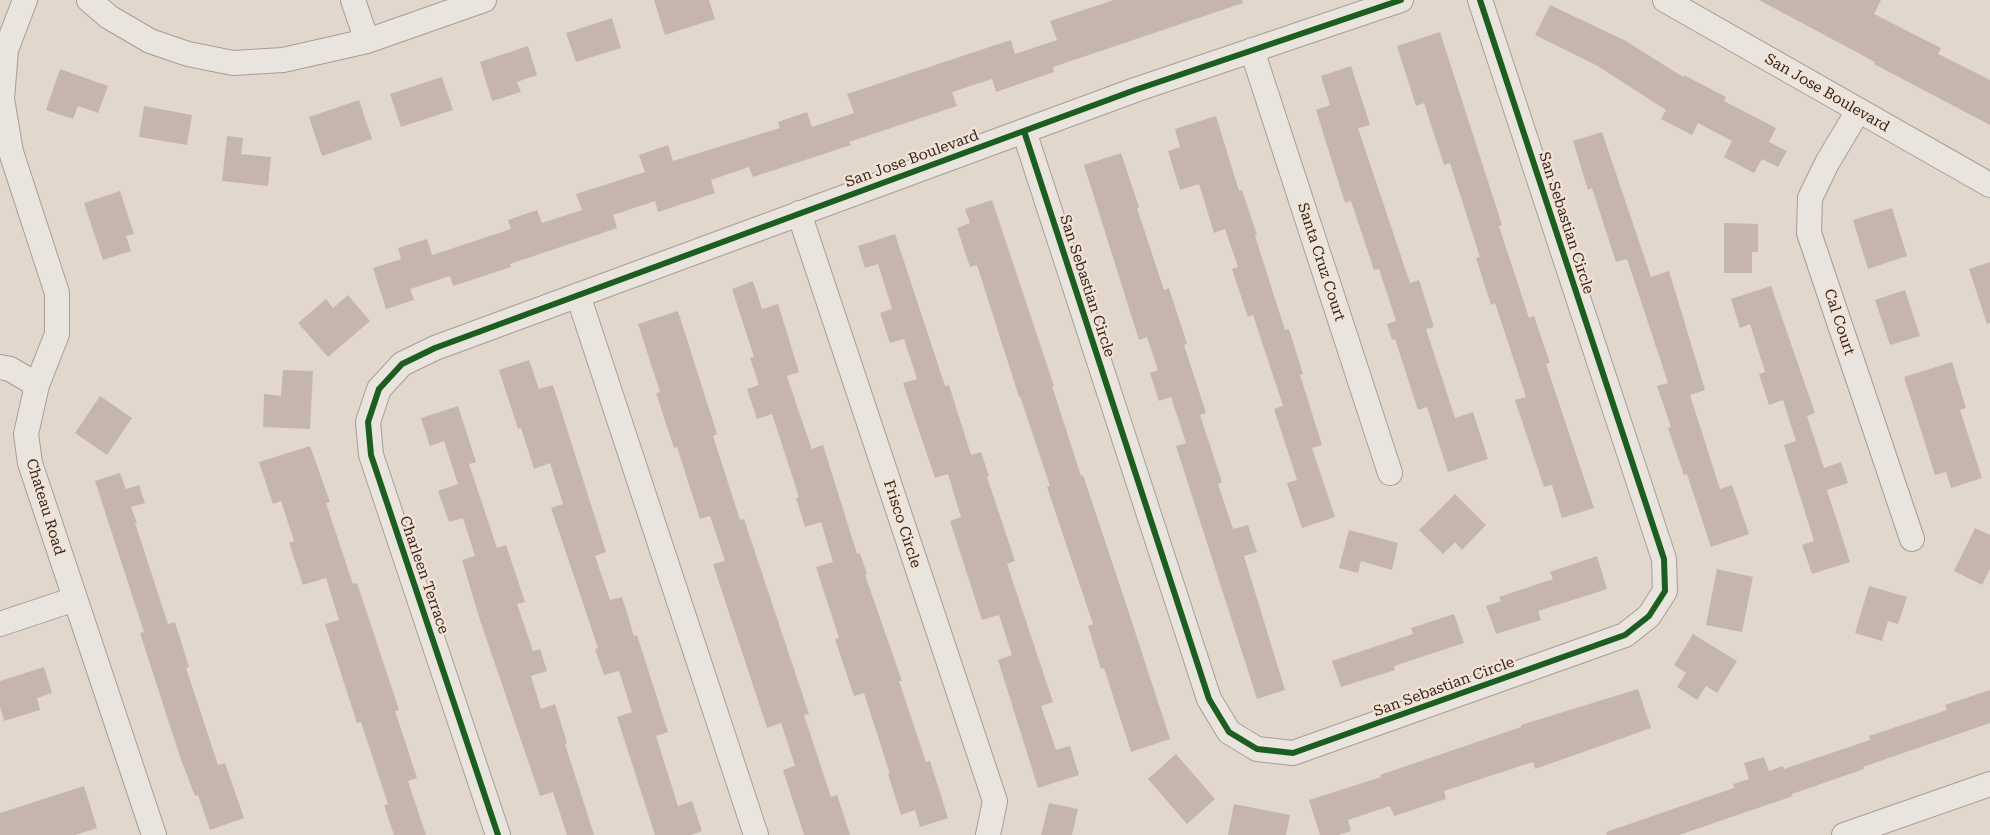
<!DOCTYPE html>
<style>
body{margin:0}
canvas{display:block;background:#e2d7cd}
</style>
<canvas width="1990" height="835"></canvas>
<script>
const g = document.querySelector('canvas').getContext('2d');
g.lineJoin = 'round';
function fill(path, color) {
  g.fillStyle = color;
  g.fill(path, 'evenodd');
}
function shape(rows) {
  const path = new Path2D();
  for (const r of rows) {
    path.moveTo(r[0], r[1]);
    for (let i = 2; i < r.length; i += 2) path.lineTo(r[i], r[i + 1]);
  }
  return path;
}
function stroke(path, color, width, dash) {
  g.strokeStyle = color;
  g.lineWidth = width;
  g.lineCap = dash ? 'butt' : 'round';
  g.setLineDash(dash || []);
  g.stroke(path);
}
function label(font, color, halo, rows, align = 'center') {
  g.font = font + ' "Roboto Serif",serif';
  g.lineWidth = 4.5;
  g.setLineDash([]);
  g.textBaseline = 'middle';
  g.strokeStyle = halo;
  g.fillStyle = color;
  for (const [text, x, y, turn = 0] of rows) {
    g.save();
    g.translate(x, y);
    g.rotate((+turn || 0) * Math.PI / 180);
    g.textAlign = isNaN(turn) ? turn : align;
    if (halo) g.strokeText(text, 0, 0);
    g.fillText(text, 0, 0);
    g.restore();
  }
}
const building = shape([
 [654,0,709,0,715,19,665,35],
 [1114,0,1242,0,1243,3,1053,67,1054,72,996,92,992,79,952,92,957,106,849,142,851,145,753,177,749,167,711,180,715,193,658,212,655,201,613,215,617,228,510,264,511,267,453,286,450,276,410,289,414,300,386,309,373,268,401,259,398,248,427,239,432,255,511,229,508,220,537,210,542,223,582,210,576,194,645,172,639,155,668,145,673,161,780,128,778,122,807,112,812,127,854,113,847,94,1011,40,1015,54,1057,40,1050,21],
 [1759,0,1881,0,1874,14,1941,48,1938,54,1990,80,1990,125,1874,64,1875,62],
 [1550,5,1626,41,1683,77,1684,75,1726,97,1724,101,1776,128,1769,142,1787,151,1778,167,1762,159,1754,173,1724,157,1732,141,1698,123,1692,135,1661,119,1666,110,1596,65,1535,35],
 [612,18,621,48,576,62,566,33],
 [1440,32,1502,225,1499,226,1529,318,1534,316,1550,363,1546,364,1594,508,1562,518,1552,485,1544,487,1515,400,1526,397,1495,303,1491,305,1476,258,1480,257,1450,163,1444,165,1424,103,1416,106,1397,46],
 [528,46,537,75,517,82,521,92,492,101,480,62],
 [1351,66,1370,125,1358,128,1410,283,1419,280,1434,327,1426,329,1455,418,1473,412,1488,459,1448,472,1427,407,1418,410,1395,339,1392,340,1387,324,1396,321,1379,269,1374,270,1351,201,1345,203,1316,110,1330,105,1321,76],
 [60,69,108,86,98,113,78,106,73,119,46,110],
 [442,77,453,110,401,127,390,94],
 [359,100,372,139,322,156,309,117],
 [144,106,192,115,187,145,139,137],
 [1216,116,1239,191,1242,190,1257,235,1255,236,1285,330,1289,329,1303,374,1300,375,1322,445,1312,448,1335,517,1302,528,1287,483,1297,480,1274,409,1283,406,1253,315,1248,317,1232,269,1238,267,1225,229,1214,233,1199,184,1180,190,1168,151,1180,147,1175,129],
 [1602,132,1651,277,1669,271,1705,390,1690,395,1720,489,1732,485,1749,534,1711,547,1687,474,1684,475,1668,428,1671,427,1657,386,1668,383,1627,259,1616,262,1592,188,1588,190,1573,141],
 [227,136,243,138,241,154,271,157,268,186,222,181],
 [1121,153,1139,207,1137,208,1164,290,1169,288,1187,344,1184,345,1206,413,1200,415,1222,482,1218,484,1233,529,1248,525,1257,552,1244,556,1285,690,1257,699,1176,446,1186,443,1171,397,1159,401,1150,373,1158,370,1147,337,1139,340,1084,165],
 [120,191,134,234,126,236,131,251,103,260,84,203],
 [992,200,1054,386,1052,386,1081,476,1083,475,1129,613,1170,739,1131,752,1104,668,1101,669,1088,626,1093,624,1047,487,1050,486,1020,396,1019,397,977,265,970,267,957,228,970,223,965,209],
 [1892,208,1907,256,1868,269,1853,220],
 [1724,223,1758,224,1758,252,1752,252,1752,273,1724,273],
 [895,234,945,386,949,385,971,455,981,452,989,476,987,477,1015,561,1007,564,1053,702,1041,706,1056,750,1070,746,1079,775,1038,788,998,660,1012,655,999,615,982,620,950,521,961,517,948,474,935,478,903,383,917,379,904,339,890,343,880,313,892,309,878,264,865,268,858,246],
 [1990,262,1990,323,1987,324,1969,269],
 [753,281,762,309,778,304,799,372,787,376,802,421,812,449,823,445,857,554,860,553,867,574,865,575,902,681,899,681,926,762,930,761,948,818,920,827,915,810,901,815,888,774,890,774,864,693,854,696,835,639,839,638,816,567,833,562,821,522,805,527,796,498,799,497,772,414,757,419,747,389,759,385,750,358,754,357,732,289],
 [1771,286,1815,413,1807,416,1824,468,1841,462,1848,483,1827,490,1850,562,1812,574,1802,545,1814,541,1784,445,1796,441,1783,400,1769,405,1759,374,1765,372,1750,324,1740,328,1731,299],
 [1905,290,1920,336,1890,345,1875,300],
 [348,295,370,321,328,357,298,323,326,299,333,308],
 [678,311,717,434,713,436,740,520,744,519,809,714,804,715,831,797,837,795,850,835,804,835,783,770,795,766,781,723,767,728,713,564,725,561,710,516,700,519,677,447,674,448,656,393,660,392,638,324],
 [529,360,539,389,553,385,606,552,595,556,610,600,622,597,634,636,637,635,668,732,656,736,678,806,692,801,702,831,691,835,655,835,617,717,632,712,619,671,604,675,595,649,598,648,551,508,563,504,550,463,534,469,521,428,518,429,499,370],
 [1952,362,1966,408,1960,410,1982,478,1951,488,1946,472,1935,475,1904,377],
 [283,370,313,371,310,429,263,427,264,394,281,396],
 [100,396,132,418,107,455,75,433],
 [458,406,476,462,469,464,497,548,506,545,525,602,517,604,533,651,540,649,547,671,531,676,541,709,555,704,567,743,565,744,594,835,567,835,553,792,540,796,479,617,462,560,475,556,463,518,449,522,438,491,458,484,444,441,430,446,421,418],
 [310,446,330,502,326,503,353,584,357,583,399,710,395,711,417,778,408,781,426,835,394,835,384,805,388,804,361,722,357,723,325,624,339,620,326,578,303,585,289,543,294,541,281,501,273,504,259,462],
 [120,473,126,489,139,485,145,503,131,507,137,523,135,523,168,624,175,622,189,667,186,668,218,765,225,763,244,818,210,830,198,795,195,796,180,757,140,633,144,632,95,481],
 [1455,494,1486,525,1462,550,1455,542,1443,554,1419,530],
 [1975,528,1990,535,1990,569,1982,585,1954,571],
 [1349,530,1398,543,1392,570,1361,561,1358,573,1339,568],
 [1597,556,1607,589,1538,611,1541,620,1496,634,1486,606,1501,601,1499,597,1553,579,1550,572],
 [1717,569,1753,577,1742,632,1706,625],
 [1869,586,1907,597,1898,624,1888,621,1882,641,1855,633],
 [1454,614,1464,643,1394,666,1395,670,1341,687,1332,661,1413,634,1411,628],
 [1693,634,1737,661,1717,693,1706,686,1697,700,1677,687,1686,673,1674,665],
 [44,667,52,693,37,698,40,710,4,721,0,707,0,681],
 [1638,689,1651,728,1535,769,1533,762,1444,791,1446,799,1394,816,1390,806,1348,820,1351,831,1338,835,1320,835,1309,800,1381,777,1380,775,1521,727,1521,725],
 [1990,690,1990,723,1863,767,1864,769,1792,794,1793,796,1679,835,1607,835,1606,832,1734,788,1733,784,1749,779,1744,763,1764,757,1769,771,1783,766,1784,769,1870,740,1869,736,1947,710,1945,705],
 [1176,754,1215,799,1187,824,1148,779],
 [84,786,97,828,75,835,0,835,0,813],
 [1049,803,1078,809,1072,835,1041,835],
 [1234,804,1290,815,1286,835,1228,835]
]);
const minor = shape([
 [25,0,6,50,2,99,11,152,57,293,57,334,37,385,26,434,30,463,154,835],
 [89,0,109,17,150,41,188,54,233,63,283,60,367,41,484,0],
 [353,0,367,41],
 [1665,0,1990,185],
 [1252,50,1390,473],
 [1858,111,1827,163,1810,198,1809,233,1912,539],
 [1024,131,1209,699,1229,732,1257,749,1293,753,1625,635,1649,616,1665,591,1664,559,1480,0],
 [799,213,995,801,988,835],
 [578,295,756,835],
 [0,367,10,369,37,385],
 [0,624,75,599],
 [498,835,371,455,368,422,379,389,402,364,435,348,1135,90,1401,0],
 [1844,835,1990,784]
]);
const cycleway = shape([
 [1024,131,1209,699,1229,732,1257,749,1293,753,1625,635,1649,616,1665,591,1664,559,1480,0],
 [498,835,371,455,368,422,379,389,402,364,435,348,1135,90,1401,0]
]);
const streetNames = [
 ["San Jose Boulevard",1827,93,30],
 ["San Jose Boulevard",912,159,-20],
 ["San Sebastian Circle",1566,223,72],
 ["Santa Cruz Court",1321,262,72],
 ["San Sebastian Circle",1087,286,72],
 ["Cal Court",1839,322,72],
 ["Chateau Road",45,507,73],
 ["Frisco Circle",902,524,72],
 ["Charleen Terrace",424,575,71],
 ["San Sebastian Circle",1444,687,-20]
];
fill(building, '#c5b5ae');
stroke(minor, '#a79d96', 26);
stroke(minor, '#eae4de', 24);
stroke(cycleway, '#1b5e20', 6);
label('15px', '#35251f', '#f2e3d4', streetNames);
</script>
